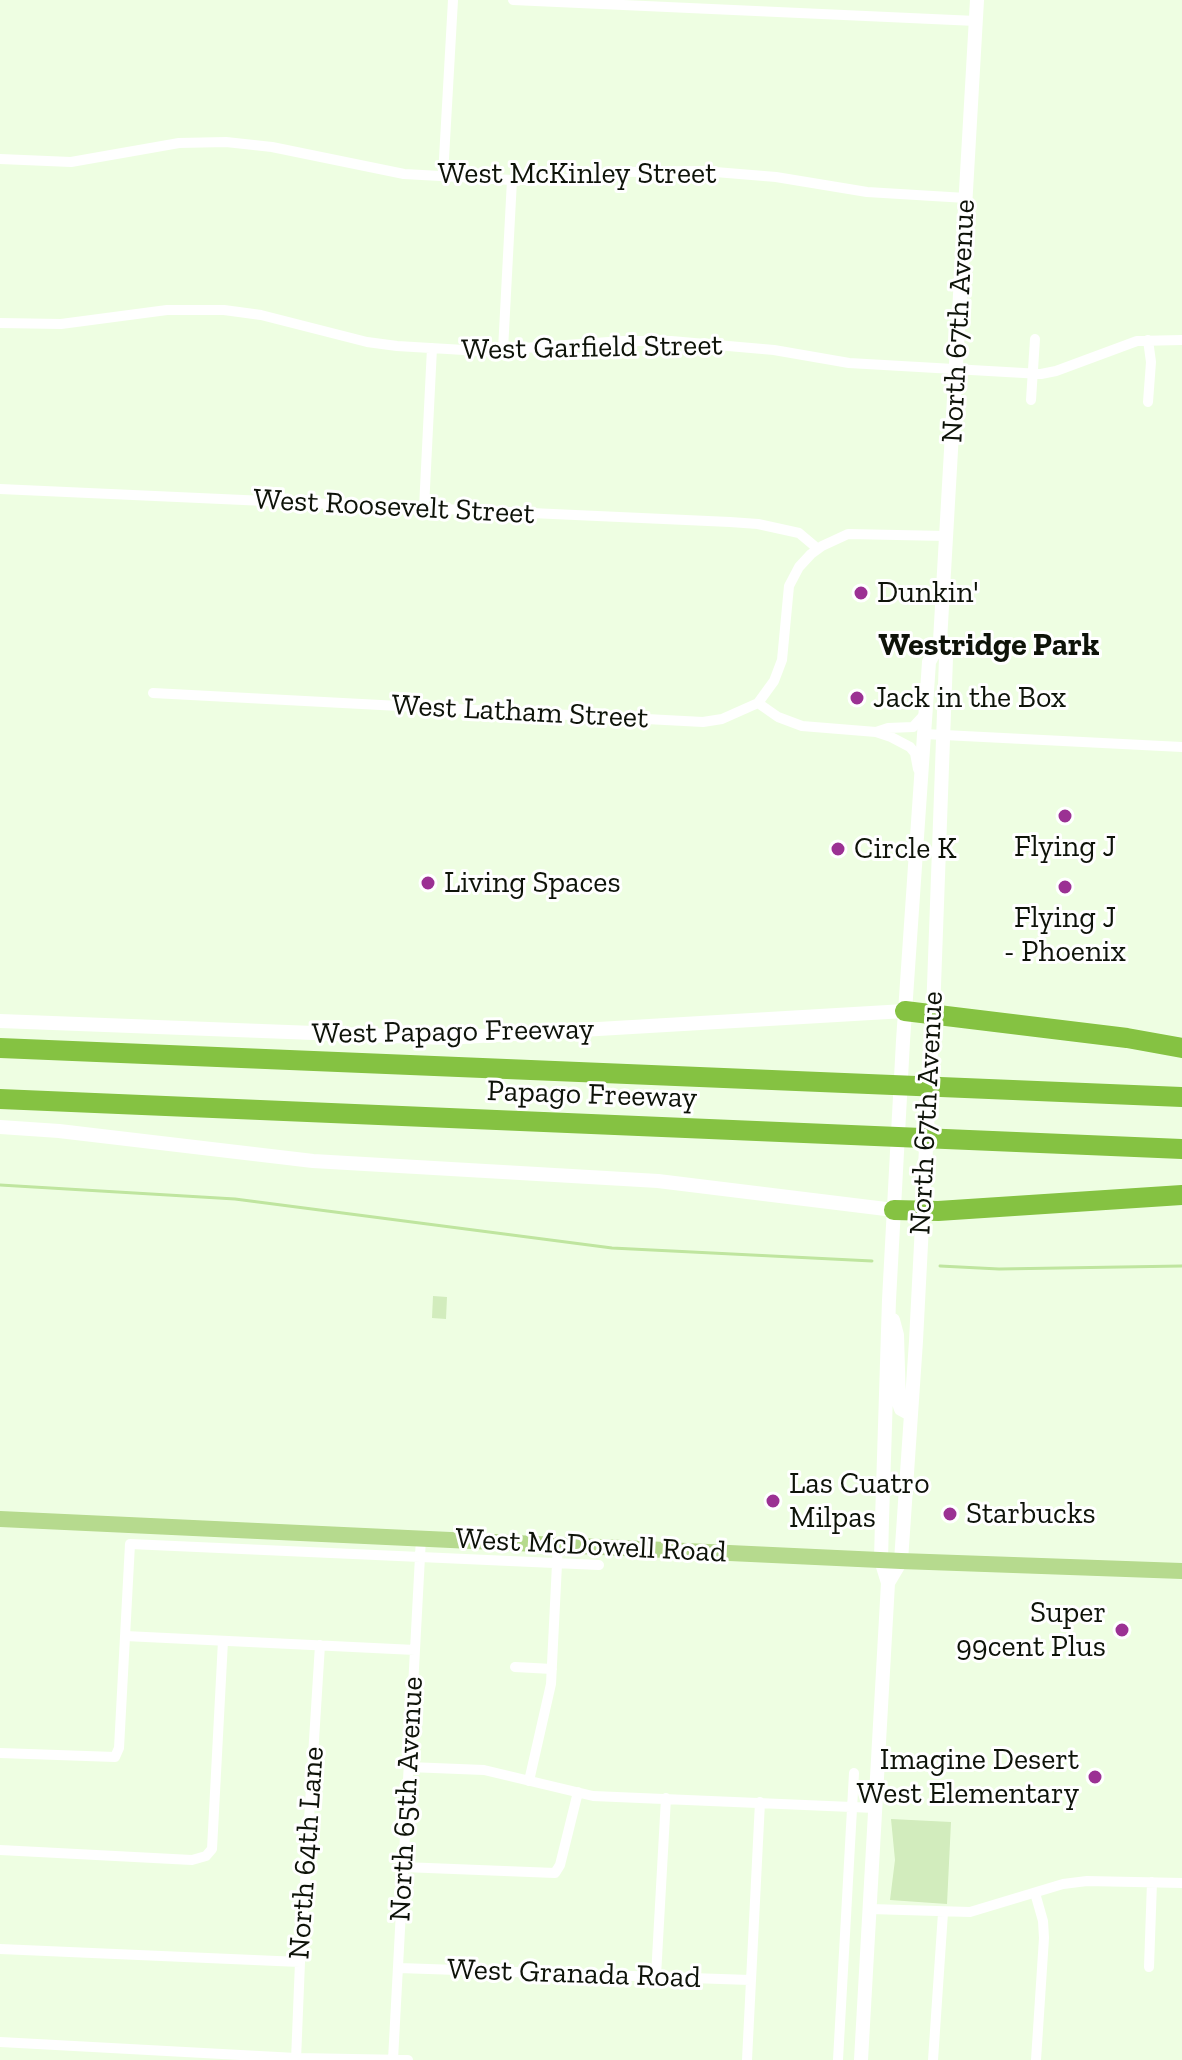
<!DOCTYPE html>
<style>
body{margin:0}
canvas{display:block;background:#eefee2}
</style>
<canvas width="1182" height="2060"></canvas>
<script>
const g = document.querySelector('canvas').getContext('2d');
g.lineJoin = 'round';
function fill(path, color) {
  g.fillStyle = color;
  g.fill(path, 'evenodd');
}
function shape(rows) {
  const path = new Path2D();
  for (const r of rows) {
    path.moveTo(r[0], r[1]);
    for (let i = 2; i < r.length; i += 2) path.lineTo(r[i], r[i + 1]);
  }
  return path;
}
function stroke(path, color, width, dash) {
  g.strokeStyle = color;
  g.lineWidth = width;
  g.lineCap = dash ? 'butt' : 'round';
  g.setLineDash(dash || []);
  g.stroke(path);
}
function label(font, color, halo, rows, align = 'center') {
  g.font = font + ' "Zilla Slab",serif';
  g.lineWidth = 6;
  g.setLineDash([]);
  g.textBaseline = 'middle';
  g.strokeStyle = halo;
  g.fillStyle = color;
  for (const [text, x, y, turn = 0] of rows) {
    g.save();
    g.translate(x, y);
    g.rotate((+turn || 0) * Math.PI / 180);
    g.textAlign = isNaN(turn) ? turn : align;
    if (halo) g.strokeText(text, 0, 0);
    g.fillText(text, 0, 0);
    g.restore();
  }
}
const green = shape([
 [433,1296,447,1297,446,1319,432,1318],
 [891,1819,951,1822,947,1904,890,1900,895,1860]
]);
const stream = shape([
 [0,1185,235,1199,612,1248,872,1261],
 [940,1266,999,1269,1182,1266]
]);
const street = shape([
 [513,0,976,21],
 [0,159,71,162,179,143,226,142,272,147,404,174,512,180,567,179,626,172,703,171,776,177,867,192,966,198],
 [443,176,453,0],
 [0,323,61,324,167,310,224,310,261,315,367,342,397,346,481,351,623,341,671,341,774,350,849,363,1041,374,1056,371,1137,341,1182,340],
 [503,350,512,180],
 [1031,400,1035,339],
 [1148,402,1151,362,1148,340],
 [0,489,730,522,758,524,799,533,818,549],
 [424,508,432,348],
 [153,693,703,722,722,719,758,703,774,681,782,660,789,586,799,567,811,554,822,546,848,534,946,536],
 [758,703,778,717,802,726,876,732,891,737,910,747,915,753,918,769],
 [876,732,888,728,913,727,926,713],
 [924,734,1182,747],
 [125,1636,415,1650],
 [515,1667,552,1669],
 [0,1753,115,1757,119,1748,130,1544,599,1565],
 [409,1767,484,1770,593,1796,875,1808],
 [529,1781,551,1684,558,1544],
 [0,1850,192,1860,206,1856,212,1849,223,1641],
 [403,1867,555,1873,560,1865,578,1792],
 [1035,1893,1043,1921,1044,1938,1036,2060],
 [870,1909,970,1912,1063,1884,1087,1881,1182,1883],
 [0,1949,300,1962],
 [1149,1967,1152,1882],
 [399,1968,750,1980],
 [656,1976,666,1798],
 [0,2042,296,2058,408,2060],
 [296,2060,300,1962,320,1645],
 [393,2060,421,1538],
 [747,2060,760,1802],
 [838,2060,854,1773],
 [933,2060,943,1913]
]);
const secondary = shape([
 [0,1021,445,1038,905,1011],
 [0,1127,59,1131,313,1161,658,1181,894,1210],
 [893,1320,897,1335,899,1403,901,1409,910,1414],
 [888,1583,901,1561,916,1341,933,1013,946,658,940,641,977,0],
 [861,2060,888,1583,881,1560,882,1520,889,1300,903,1041,929,662,940,641]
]);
const primary = shape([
 [0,1519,901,1561,1182,1571]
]);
const highway = shape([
 [905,1011,1127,1038,1182,1048],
 [0,1048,1182,1097],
 [0,1099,1182,1149],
 [894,1210,938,1211,1182,1195]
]);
const markers = [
 [861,593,8,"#9b3193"],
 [857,698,8,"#9b3193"],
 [1065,816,8,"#9b3193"],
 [838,849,8,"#9b3193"],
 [428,883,8,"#9b3193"],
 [1065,887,8,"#9b3193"],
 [773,1501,8,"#9b3193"],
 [950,1514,8,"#9b3193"],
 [1122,1630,8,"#9b3193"],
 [1095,1777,8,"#9b3193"]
];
const streetNames = [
 ["West McKinley Street",577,174],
 ["North 67th Avenue",959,321,-87],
 ["West Garfield Street",592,348,-1],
 ["West Roosevelt Street",394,507,3],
 ["West Latham Street",520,712,3],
 ["West Papago Freeway",453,1032,-1],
 ["Papago Freeway",592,1095,2],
 ["North 67th Avenue",927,1113,-87],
 ["West McDowell Road",591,1546,3],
 ["North 65th Avenue",407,1799,-87],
 ["North 64th Lane",307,1853,-86],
 ["West Granada Road",574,1974,2]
];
const poiNames = [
 ["Dunkin'",877,593],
 ["Jack in the Box",873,698],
 ["Flying J",1065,847,"center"],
 ["Circle K",854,849],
 ["Living Spaces",444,883],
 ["Flying J",1065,918,"center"],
 ["- Phoenix",1065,952,"center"],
 ["Las Cuatro",789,1484],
 ["Milpas",789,1518],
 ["Starbucks",966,1514],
 ["Super",1106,1613,"right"],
 ["99cent Plus",1106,1647,"right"],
 ["Imagine Desert",1079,1760,"right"],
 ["West Elementary",1079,1794,"right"]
];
const neighbourhoodNames = [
 ["Westridge Park",989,646]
];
fill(green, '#d2ecbd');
stroke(stream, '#bfe59f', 3);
stroke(street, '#fff', 10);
stroke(secondary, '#fff', 14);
stroke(primary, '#b6da8e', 16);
stroke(highway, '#85c242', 20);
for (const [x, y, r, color] of markers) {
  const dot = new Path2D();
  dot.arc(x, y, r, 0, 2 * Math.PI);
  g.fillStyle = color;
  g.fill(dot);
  stroke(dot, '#fff', 3);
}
label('30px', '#0e1309', '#fff', streetNames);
label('30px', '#0e1309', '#fff', poiNames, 'left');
label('bold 32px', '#0e1309', '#fff', neighbourhoodNames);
</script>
